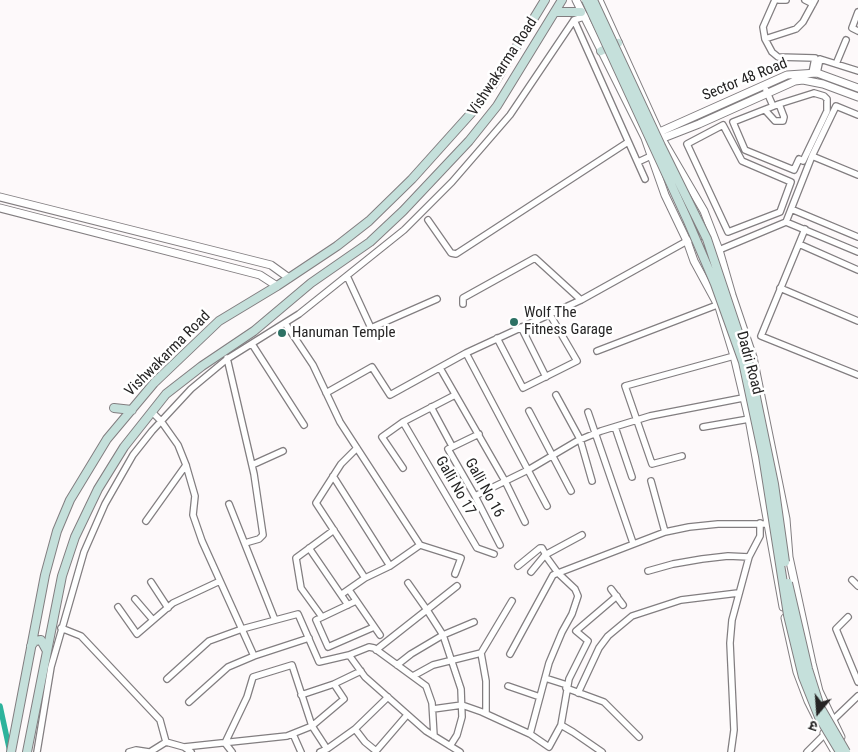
<!DOCTYPE html>
<meta charset="utf-8">
<style>
body{margin:0}
#map{position:relative;width:858px;height:752px;overflow:hidden;background:#fdf9fa;font-family:"Roboto Condensed","Noto Sans Devanagari",sans-serif}
canvas{display:block}
.north{position:absolute;left:793px;top:687px;width:50px;height:50px;-webkit-text-stroke:4px #fff;paint-order:stroke;rotate:198deg;font-size:14px;font-weight:700;line-height:20px;text-align:center;color:#252424}
.north::after{content:'';display:block;margin:auto;width:18px;height:22px;background:#252424;clip-path:polygon(50% 0,100% 100%,50% 72%,0 100%)}
</style>
<div id="map">
<canvas width="858" height="752"></canvas>
<div class="north">उ</div>
</div>
<script>
const g = document.querySelector('canvas').getContext('2d');
g.lineJoin = 'round';
function shape(rows) {
  const path = new Path2D();
  for (const r of rows) {
    path.moveTo(r[0], r[1]);
    for (let i = 2; i < r.length; i += 2) path.lineTo(r[i], r[i + 1]);
  }
  return path;
}
function stroke(path, color, width, dash) {
  g.strokeStyle = color;
  g.lineWidth = width;
  g.lineCap = dash ? 'butt' : 'round';
  g.setLineDash(dash || []);
  g.stroke(path);
}
function label(font, color, halo, rows, align = 'center') {
  g.font = font + ' "Roboto Condensed",sans-serif';
  g.lineWidth = 5;
  g.setLineDash([]);
  g.textBaseline = 'middle';
  g.strokeStyle = halo;
  g.fillStyle = color;
  for (const [text, x, y, turn = 0] of rows) {
    g.save();
    g.translate(x, y);
    g.rotate((+turn || 0) * Math.PI / 180);
    g.textAlign = isNaN(turn) ? turn : align;
    if (halo) g.strokeText(text, 0, 0);
    g.fillText(text, 0, 0);
    g.restore();
  }
}
const canal = shape([
 [0,706,10,752]
]);
const minor = shape([
 [775,0,763,27,765,39,772,52,778,57,815,58,812,73],
 [779,0,786,0],
 [805,0,813,4],
 [858,12,852,28,858,31],
 [574,20,645,179],
 [765,39,796,29,803,22,815,0],
 [836,64,846,40],
 [817,73,820,59,858,71],
 [766,90,773,106],
 [814,93,824,96,827,99,827,111,803,161,799,159,794,170,745,150,733,122,779,104,814,93],
 [765,110,775,121,783,121,784,117,779,104],
 [723,125,742,161,791,182,780,212,728,232,687,144,723,125],
 [812,156,858,175],
 [638,162,653,155],
 [791,209,858,237],
 [428,220,451,253,456,254,628,142],
 [786,222,812,156,836,106,858,115],
 [805,229,761,336,858,375],
 [799,244,858,270],
 [719,250,786,222,858,252],
 [347,276,371,328,437,299],
 [780,288,858,321],
 [463,304,463,298,535,258,581,300],
 [285,323,313,365,340,422,420,545,461,558,455,574],
 [521,327,546,377],
 [497,338,523,388,577,361,549,313],
 [252,344,304,425],
 [597,351,717,305],
 [466,353,547,506],
 [227,358,254,474,263,535,259,539,245,543],
 [440,368,505,481,525,522],
 [326,393,372,367,390,395,466,353,581,300,687,241,708,234],
 [556,395,580,439,592,481],
 [431,407,452,446],
 [529,411,571,491],
 [152,412,161,421,178,445,186,465,195,496,193,515,202,541,254,656],
 [588,412,633,543],
 [403,422,477,548,494,554],
 [615,427,632,477],
 [703,427,749,419],
 [479,434,448,449,475,496,500,545],
 [357,448,341,464,316,503,365,578],
 [682,456,652,464,625,386,734,356],
 [252,465,283,451],
 [403,468,382,437,403,422,455,395],
 [333,476,390,566],
 [651,481,665,532],
 [475,496,528,470,577,441,601,431,650,416,748,397],
 [229,504,275,620],
 [146,521,186,465],
 [309,548,348,605],
 [518,566,540,548,542,548,546,555],
 [648,571,673,564,702,559,728,556,749,557],
 [531,572,545,555,582,535],
 [852,580,858,586],
 [151,582,168,608],
 [408,583,427,610,443,635,461,689,462,717,457,735,450,746],
 [611,589,623,605],
 [349,590,380,635],
 [342,594,365,578,390,566,420,545],
 [135,599,153,620],
 [356,601,316,620,328,647,374,627],
 [118,607,137,634,173,603,220,581],
 [322,617,301,588,296,558,334,530],
 [848,617,836,629,858,682],
 [61,628,81,636,160,720,166,742],
 [376,650,457,586],
 [481,653,486,681,486,713],
 [510,654,553,575,665,532,689,527,718,524,768,524],
 [349,655,369,647,374,648,426,686,432,703,434,736],
 [397,665,411,654,443,635,474,622],
 [413,676,433,665,481,653,512,601],
 [545,678,567,685],
 [167,679,209,641,242,629,298,614,319,662,349,655,365,677,426,731,460,752],
 [508,686,540,697],
 [566,688,604,702,639,737],
 [578,693,599,648,608,636,632,616,681,600,738,593],
 [301,695,334,684,361,671],
 [388,697,355,729,365,742,376,751,407,715],
 [189,702,228,667,254,656,309,638],
 [433,709,462,705,482,712,530,734,549,747,561,725],
 [833,720,858,696],
 [293,734,301,752],
 [530,734,549,663,562,632,572,614,578,596,575,589,558,573,545,555],
 [184,747,287,736,312,726,344,699,334,684],
 [37,752,51,667,84,552,105,504,133,455,152,431,191,389,227,359,299,314,404,230,452,182,510,115,574,20,587,16],
 [129,752,136,750,149,752],
 [150,752,166,742,184,747,191,752],
 [232,752,225,743,247,697,253,677,292,665,312,726,327,749,355,729],
 [320,752,327,749],
 [602,752,573,732,561,725,569,679,588,641,576,631,617,596],
 [731,752,734,730,730,643,732,620,749,557,760,536,760,523],
 [807,752,827,732]
]);
const tertiary = shape([
 [576,0,645,138,665,195,687,241,694,261,719,307,734,356,749,419,783,607],
 [599,0,662,139,704,211,719,250,732,295,753,357,786,519,789,557,812,663,819,691,841,737],
 [655,134,787,75,817,73,858,88],
 [658,140,699,124,795,81,803,80,823,84,858,97],
 [0,197,271,265,289,278],
 [0,208,260,275,277,286],
 [785,618,797,672,808,701,817,719],
 [824,733,835,752]
]);
const secondary = shape([
 [555,12,581,12],
 [601,51,618,43],
 [114,408,132,410],
 [31,646,35,641,41,640,47,651],
 [11,752,45,575,57,531,70,500,107,439,154,383,219,321,277,286,337,246,369,221,412,179,474,110,495,82,545,0],
 [27,752,62,576,75,537,98,489,124,447,166,394,202,366,254,331,311,283,370,242,403,211,469,141,497,106,562,0]
]);
const secondaryBridge = shape([
 [586,0,687,219,715,284,743,362,763,456,788,615,803,677,819,717,840,752],
 [593,0,661,146,707,239,750,368,774,484,785,562],
 [788,583,808,669,820,707,846,752]
]);
const markers = [
 [514,322,5,"#2d7164"],
 [282,333,5,"#2d7164"]
];
const streetNames = [
 ["Vishwakarma Road",503,67,-57],
 ["Sector 48 Road",745,80,-22],
 ["Vishwakarma Road",168,354,-45],
 ["Dadri Road",749,363,75],
 ["Galli No 17",455,486,60],
 ["Galli No 16",484,488,61]
];
const poiNames = [
 ["Wolf The",524,313],
 ["Fitness Garage",524,330],
 ["Hanuman Temple",292,333]
];
stroke(canal, '#2eb39c', 5.5);
stroke(minor, '#827e80', 8);
stroke(tertiary, '#827e80', 9);
stroke(secondary, '#827e80', 10);
stroke(minor, '#fff', 5.5);
stroke(tertiary, '#fff', 7);
stroke(secondary, '#c5e0db', 8);
stroke(secondaryBridge, '#827e80', 10, []);
stroke(secondaryBridge, '#c5e0db', 8);
for (const [x, y, r, color] of markers) {
  const dot = new Path2D();
  dot.arc(x, y, r, 0, 2 * Math.PI);
  g.fillStyle = color;
  g.fill(dot);
  stroke(dot, '#fff', 2);
}
label('15px', '#252424', '#fff', streetNames);
label('15px', '#252424', '#fff', poiNames, 'left');
</script>
